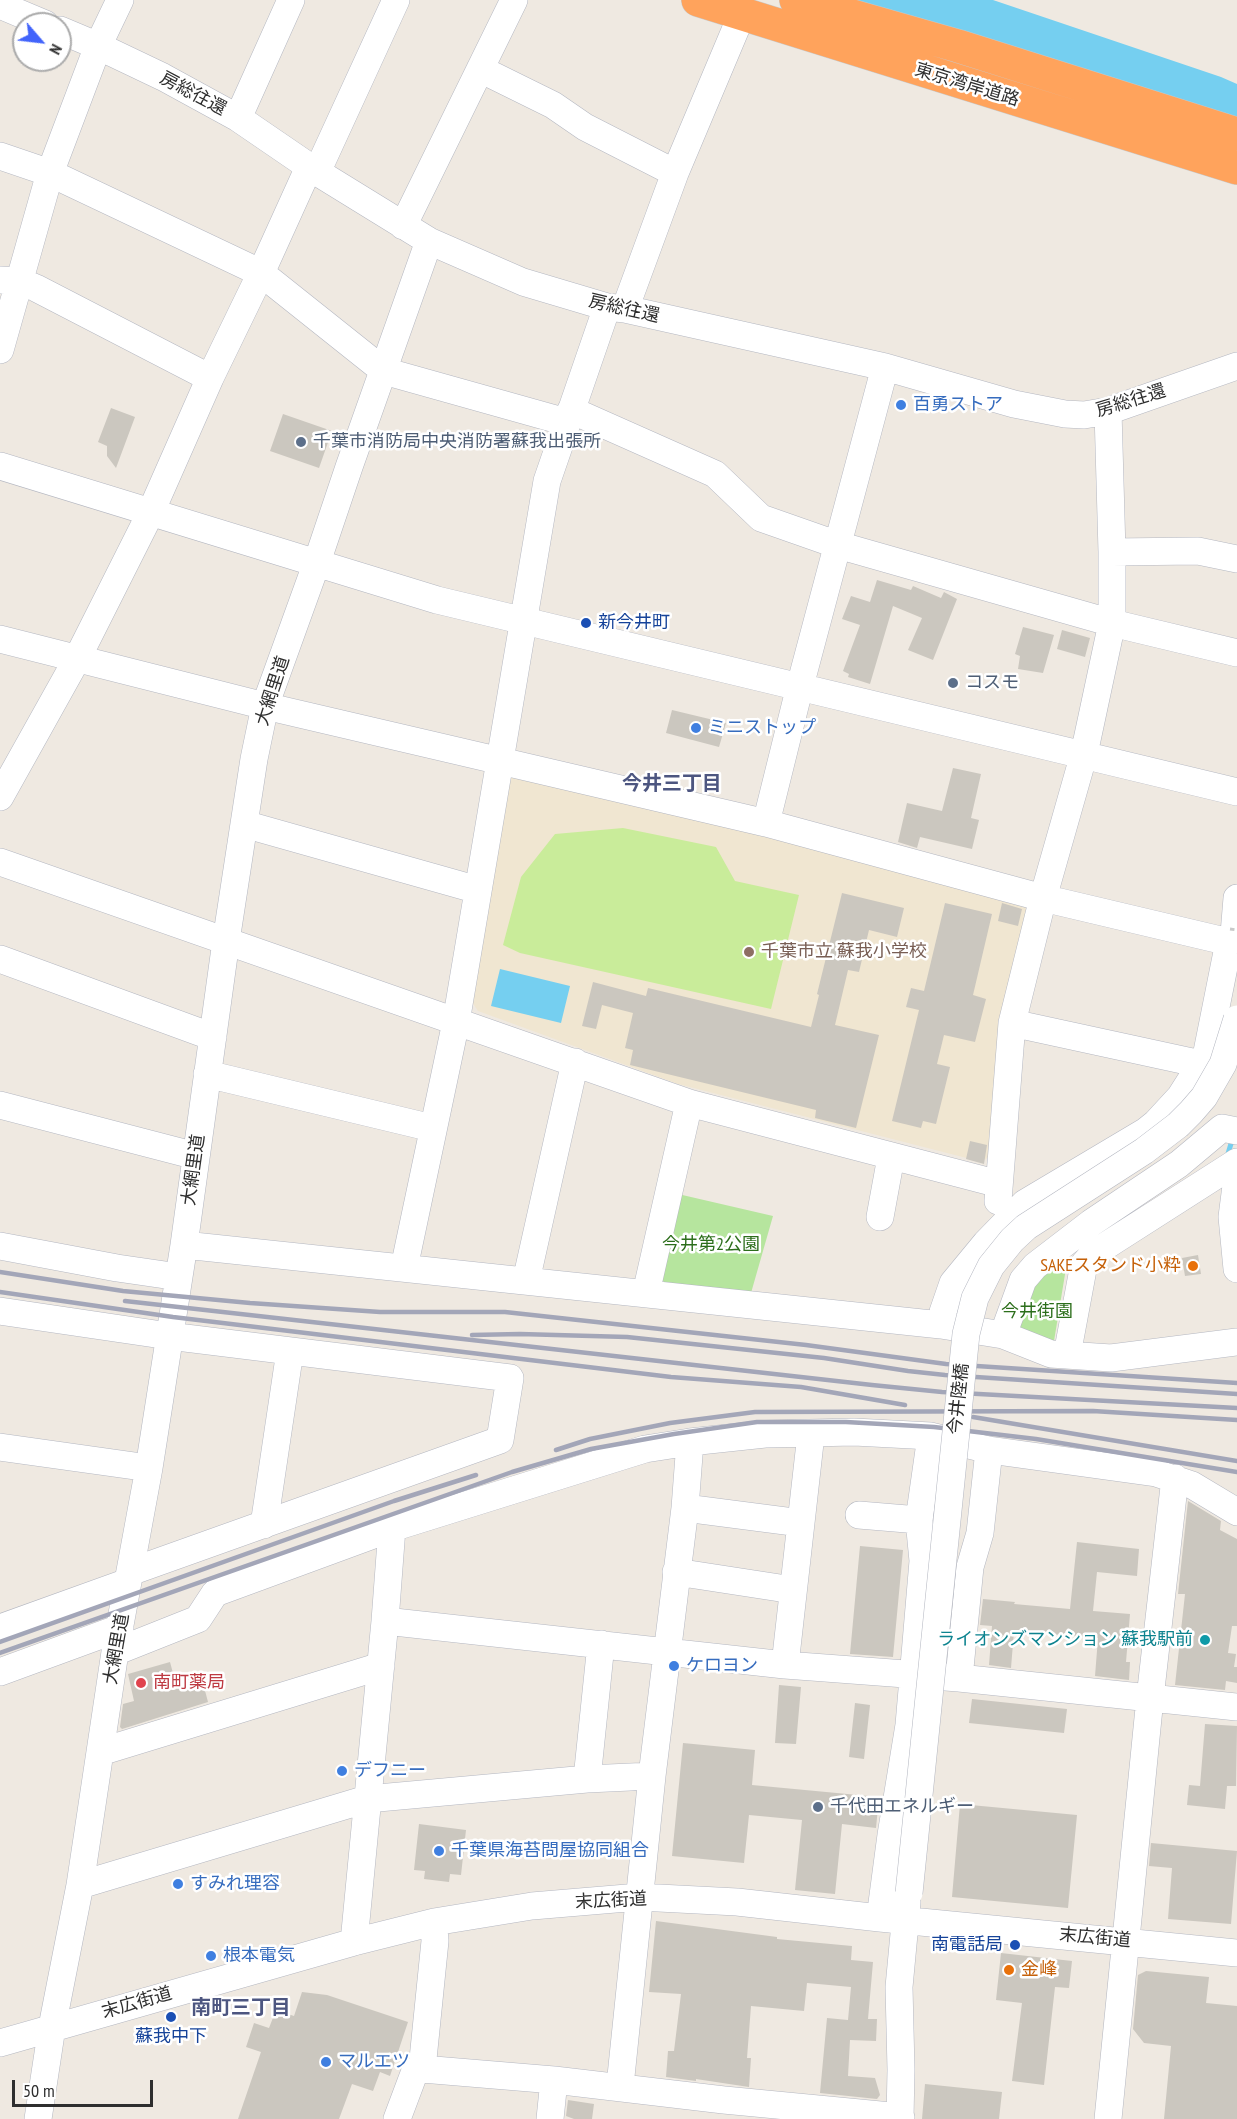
<!DOCTYPE html>
<meta charset="utf-8">
<style>
body{margin:0}
#map{position:relative;width:1237px;height:2119px;overflow:hidden;background:#efe9e1;font-family:"PT Sans Narrow",sans-serif}
canvas{display:block}
.north{position:absolute;left:12px;top:12px;width:60px;height:60px;box-sizing:border-box;background:#fff;border:2px solid #ababab;border-radius:50%;rotate:118deg;font-size:16px;font-weight:700;line-height:24px;text-align:center;color:#2e2e2e}
.north::after{content:'';display:block;margin:auto;width:21px;height:27px;background:#4264fb;clip-path:polygon(50% 0,100% 100%,50% 72%,0 100%)}
.scale{position:absolute;left:12px;top:2080px;width:141px;height:27px;box-sizing:border-box;border:3px solid #2e2e2e;border-top:0;padding-left:8px;font-size:18px;line-height:21px;white-space:nowrap;color:#2e2e2e;-webkit-text-stroke:4px #fff;paint-order:stroke}
</style>
<div id="map">
<canvas width="1237" height="2119"></canvas>
<div class="north">N</div>
<div class="scale">50 m</div>
</div>
<script>
const g = document.querySelector('canvas').getContext('2d');
g.lineJoin = 'round';
function fill(path, color) {
  g.fillStyle = color;
  g.fill(path, 'evenodd');
}
function shape(rows) {
  const path = new Path2D();
  for (const r of rows) {
    path.moveTo(r[0], r[1]);
    for (let i = 2; i < r.length; i += 2) path.lineTo(r[i], r[i + 1]);
  }
  return path;
}
function stroke(path, color, width, dash) {
  g.strokeStyle = color;
  g.lineWidth = width;
  g.lineCap = dash ? 'butt' : 'round';
  g.setLineDash(dash || []);
  g.stroke(path);
}
function label(font, color, halo, rows, align = 'center') {
  g.font = font + ' "PT Sans Narrow","Noto Sans JP",sans-serif';
  g.lineWidth = 5;
  g.setLineDash([]);
  g.textBaseline = 'middle';
  g.strokeStyle = halo;
  g.fillStyle = color;
  for (const [text, x, y, turn = 0] of rows) {
    g.save();
    g.translate(x, y);
    g.rotate((+turn || 0) * Math.PI / 180);
    g.textAlign = isNaN(turn) ? turn : align;
    if (halo) g.strokeText(text, 0, 0);
    g.fillText(text, 0, 0);
    g.restore();
  }
}
const education = shape([
 [513,770,1031,905,992,1154,982,1162,678,1084,478,1011,470,999,507,778]
]);
const green = shape([
 [678,1194,773,1216,751,1293,666,1284,659,1277],
 [1070,1244,1054,1341,1018,1328,1033,1271]
]);
const pitch = shape([
 [623,828,716,847,735,881,799,895,771,1009,520,953,503,945,521,877,555,834]
]);
const water = shape([
 [852,0,993,0,1221,77,1237,84,1237,123],
 [500,969,570,986,561,1023,491,1006]
]);
const stream = shape([
 [1227,1157,1233,1137]
]);
const building = shape([
 [111,408,135,417,116,468,107,456,107,446,98,442],
 [283,414,332,431,319,468,270,451],
 [877,580,911,590,913,586,941,598,944,592,957,599,933,660,908,650,922,618,893,606,870,684,848,677,849,674,843,671,860,625,842,619,851,596,870,602],
 [1023,627,1054,635,1043,673,1018,669,1020,656,1015,654],
 [1062,630,1090,638,1085,657,1057,649],
 [672,710,726,723,719,747,666,733],
 [953,768,981,774,971,818,979,820,972,849,920,837,917,848,898,842,907,803,942,811],
 [842,893,904,908,897,937,869,930,859,972,848,970,835,1025,879,1035,856,1128,815,1118,816,1110,630,1065,633,1050,625,1048,633,1013,602,1005,596,1029,582,1026,593,982,646,996,648,988,811,1027,819,995,817,994],
 [945,903,992,914,973,995,986,999,975,1042,944,1035,937,1064,950,1067,936,1124,923,1121,921,1128,892,1121,919,1010,906,1007,911,988,924,991],
 [1002,903,1022,909,1018,926,998,921],
 [970,1141,987,1145,984,1164,966,1159],
 [1198,1255,1201,1274,1185,1276,1182,1258],
 [1188,1501,1221,1521,1220,1530,1237,1539,1237,1626,1232,1626,1228,1653,1236,1654,1234,1667,1237,1667,1237,1683,1226,1681,1225,1690,1175,1685,1185,1594,1178,1594],
 [1077,1542,1139,1549,1137,1576,1097,1572,1093,1611,1130,1614,1126,1662,1130,1662,1129,1680,1095,1676,1098,1638,1014,1631,1011,1668,989,1665,992,1626,980,1625,983,1599,1015,1602,1014,1604,1070,1609],
 [860,1546,903,1550,893,1657,850,1654],
 [170,1662,177,1688,195,1683,196,1686,203,1683,208,1702,122,1729,120,1727,123,1704,134,1701,128,1674],
 [779,1685,801,1687,796,1744,775,1743],
 [972,1699,1067,1709,1064,1733,969,1723],
 [855,1703,870,1705,864,1759,849,1757],
 [1205,1724,1237,1726,1236,1786,1227,1786,1225,1809,1187,1805,1189,1785,1200,1786],
 [683,1743,755,1750,752,1785,879,1797,876,1828,842,1824,835,1894,795,1890,802,1820,749,1815,744,1863,672,1856],
 [960,1804,1077,1815,1068,1908,952,1897],
 [419,1824,466,1830,461,1875,450,1874,449,1882,424,1879,425,1871,414,1870],
 [1151,1843,1237,1851,1231,1924,1168,1919,1172,1868,1149,1866],
 [656,1921,777,1937,777,1939,852,1946,851,1960,873,1962,868,2019,877,2019,876,2041,850,2040,848,2076,875,2078,880,2095,877,2099,820,2093,827,2018,848,2020,851,1987,807,1983,804,2011,751,2006,747,2058,751,2058,749,2087,696,2079,696,2081,666,2077,668,2051,674,2051,681,1994,649,1992],
 [1001,1953,1072,1961,1069,1988,1055,1987,1044,2085,1012,2081,1022,2003,996,2000],
 [1146,1971,1209,1977,1206,2003,1237,2006,1237,2119,1164,2119,1171,2046,1144,2043,1133,2029,1138,1975],
 [302,1992,327,1995,408,2022,390,2076,380,2072,373,2091,352,2084,339,2119,238,2119,261,2052,246,2047,254,2023,269,2028,276,2010,294,2016],
 [925,2084,1002,2092,999,2119,922,2119],
 [568,2100,594,2104,592,2119,574,2119,566,2116]
]);
const minor = shape([
 [0,5,45,24],
 [60,30,98,46,163,77,238,118,317,172,429,241,523,282,607,307,625,309,885,367,1014,404,1065,414,1084,415,1108,411,1237,366],
 [480,69,553,105,585,127,675,173],
 [238,118,291,0],
 [0,156,50,173,261,273,384,371,566,422],
 [317,172,396,0],
 [403,226,514,0],
 [0,280,20,281,36,288,210,378],
 [625,309,675,173,742,14],
 [0,350,50,173,98,46,120,0],
 [571,410,715,474,761,518,838,545,1112,623,1237,653],
 [0,466,437,600,1237,792],
 [1112,552,1198,551,1237,559],
 [0,639,265,706,766,823,1043,898,1229,942,1207,1052,1201,1064,1180,1097,1156,1123,1146,1131,1025,1203,986,1243,953,1283,943,1312,941,1325],
 [0,797,77,659,150,514,210,378,261,273,309,167],
 [766,823,800,686,885,367],
 [244,824,478,890],
 [0,862,689,1103,999,1184],
 [1229,942,1234,934,1237,898],
 [0,959,213,1037],
 [1012,1023,1201,1064],
 [207,1074,432,1128],
 [0,1105,196,1156],
 [1237,1178,1232,1217,1237,1269],
 [998,1201,1012,1023,1043,898,1084,754,1112,623,1112,552,1108,411],
 [880,1217,891,1157],
 [184,1245,941,1325,1003,1335,1051,1354,1111,1358,1237,1342],
 [0,1246,117,1268,179,1277],
 [404,1268,456,1022,547,481,607,307],
 [526,1281,575,1062],
 [646,1293,689,1103],
 [0,1311,169,1336,510,1378,500,1440,130,1572],
 [1003,1335,1023,1280,1035,1266,1091,1223,1179,1164,1222,1128,1237,1131],
 [1067,1355,1084,1264,1093,1254,1237,1162],
 [0,1447,149,1468],
 [685,1508,801,1523],
 [859,1515,919,1520],
 [264,1525,290,1351],
 [676,1572,793,1590],
 [385,1621,785,1665,959,1678,1237,1707],
 [0,1628,128,1582],
 [115,1652,198,1619,215,1593,392,1528,645,1449,690,1442,765,1434,854,1432,931,1436,989,1450,1156,1473,1192,1485,1237,1512],
 [785,1665,811,1434],
 [0,1672,120,1628],
 [959,1678,970,1567,980,1533,989,1450],
 [100,1752,381,1666],
 [587,1779,601,1644],
 [80,1885,367,1799,587,1779,652,1776],
 [880,1918,891,1835,909,1725,923,1561,919,1520,931,1436],
 [354,1942,385,1621,392,1528],
 [0,2043,354,1942,434,1922,532,1906,639,1897,737,1902,880,1918,1237,1953],
 [422,2069,435,1941,434,1922],
 [620,2086,652,1776,685,1508,690,1442],
 [38,2119,52,2027,80,1885,115,1652,149,1468,184,1245,226,941,254,759,265,706,317,562,349,467,429,241],
 [397,2119,415,2071,422,2069,554,2080,724,2100,901,2117],
 [550,2119,554,2080],
 [900,2119,901,2070,899,1987,907,1902],
 [1108,2119,1150,1698,1175,1478]
]);
const highway = shape([
 [698,0,1237,168],
 [796,0,958,46,1237,134]
]);
const rail = shape([
 [0,1272,123,1291,250,1303,380,1312,505,1312,806,1345,946,1364,1237,1383],
 [0,1292,173,1317,671,1377,801,1387,905,1405],
 [125,1301,872,1385,942,1392,1237,1408],
 [472,1335,520,1334,627,1337,824,1358,908,1371,945,1375,1237,1394],
 [973,1417,1237,1461],
 [556,1450,590,1439,670,1423,755,1412,1093,1411,1237,1420],
 [0,1642,394,1501,476,1475],
 [0,1653,512,1472,591,1449,674,1434,757,1422,846,1422,934,1427,1036,1439,1237,1472]
]);
const pathBridge = shape([
 [1230,929,1237,930]
]);
const minorBridge = shape([
 [909,1893,966,1334,975,1298,991,1266,1012,1240,1026,1227,1144,1151,1178,1125,1191,1112,1204,1097,1223,1064,1237,1019]
]);
const markers = [
 [901,405,6,"#3f7fe0"],
 [301,442,6,"#5c6f8a"],
 [586,623,6,"#1a4fb4"],
 [953,683,6,"#5c6f8a"],
 [696,728,6,"#3f7fe0"],
 [749,952,6,"#8d6e63"],
 [1193,1266,6,"#e8710a"],
 [1205,1640,6,"#0f9aa8"],
 [674,1666,6,"#3f7fe0"],
 [141,1683,6,"#e0444e"],
 [342,1771,6,"#3f7fe0"],
 [818,1807,6,"#5c6f8a"],
 [439,1851,6,"#3f7fe0"],
 [178,1884,6,"#3f7fe0"],
 [1015,1945,6,"#1a4fb4"],
 [211,1956,6,"#3f7fe0"],
 [1009,1970,6,"#e8710a"],
 [171,2017,6,"#1a4fb4"],
 [326,2062,6,"#3f7fe0"]
];
const streetNames = [
 ["東京湾岸道路",967,85,17],
 ["房総往還",193,94,28],
 ["房総往還",624,309,13],
 ["房総往還",1131,401,-17],
 ["大網里道",273,691,-72],
 ["大網里道",194,1170,-82],
 ["今井陸橋",959,1399,-84],
 ["大網里道",117,1649,-80],
 ["末広街道",611,1901,-3],
 ["末広街道",1095,1938,5],
 ["末広街道",137,2003,-16]
];
const shopNames = [
 ["百勇ストア",913,405],
 ["ミニストップ",708,728],
 ["ケロヨン",686,1666],
 ["デフニー",354,1771],
 ["千葉県海苔問屋協同組合",451,1851],
 ["すみれ理容",190,1884],
 ["根本電気",223,1956],
 ["マルエツ",338,2062]
];
const serviceNames = [
 ["千葉市消防局中央消防署蘇我出張所",313,442],
 ["コスモ",965,683],
 ["千代田エネルギー",830,1807]
];
const transitNames = [
 ["新今井町",598,623],
 ["南電話局",1003,1945,"right"],
 ["蘇我中下",171,2037,"center"]
];
const educationNames = [
 ["千葉市立 蘇我小学校",761,952]
];
const parkNames = [
 ["今井第2公園",711,1245],
 ["今井街園",1037,1312]
];
const foodNames = [
 ["SAKEスタンド小粋",1181,1266],
 ["金峰",1021,1970,"left"]
];
const cultureNames = [
 ["ライオンズマンション 蘇我駅前",1193,1640]
];
const healthNames = [
 ["南町薬局",153,1683]
];
const neighbourhoodNames = [
 ["今井三丁目",672,784],
 ["南町三丁目",241,2008]
];
fill(education, '#f0e6d1');
fill(green, '#b6e59e');
fill(pitch, '#c9ec9a');
fill(water, '#75cff0');
stroke(stream, '#75cff0', 5);
fill(building, '#cbc7bf');
stroke(minor, '#b4b7c1', 28);
stroke(highway, '#c9c9c9', 34);
stroke(minor, '#fff', 27);
stroke(highway, '#ffa35c', 33);
stroke(rail, '#a3a6b8', 4.5);
stroke(minorBridge, '#b4b7c1', 28, []);
stroke(pathBridge, '#c9c9c9', 3, [4.5, 3]);
stroke(minorBridge, '#fff', 27);
for (const [x, y, r, color] of markers) {
  const dot = new Path2D();
  dot.arc(x, y, r, 0, 2 * Math.PI);
  g.fillStyle = color;
  g.fill(dot);
  stroke(dot, '#fff', 2);
}
label('18px', '#2e2e2e', '#fff', streetNames);
label('18px', '#366cbe', '#fff', shopNames, 'left');
label('18px', '#4e5e75', '#fff', serviceNames, 'left');
label('18px', '#164399', '#fff', transitNames, 'left');
label('18px', '#785e54', '#fff', educationNames, 'left');
label('18px', '#2c6e1b', '#fff', parkNames);
label('18px', '#c56008', '#fff', foodNames, 'right');
label('18px', '#0d838f', '#fff', cultureNames, 'right');
label('18px', '#be3a42', '#fff', healthNames, 'left');
label('bold 20px', '#4d5680', '#fff', neighbourhoodNames);
</script>
